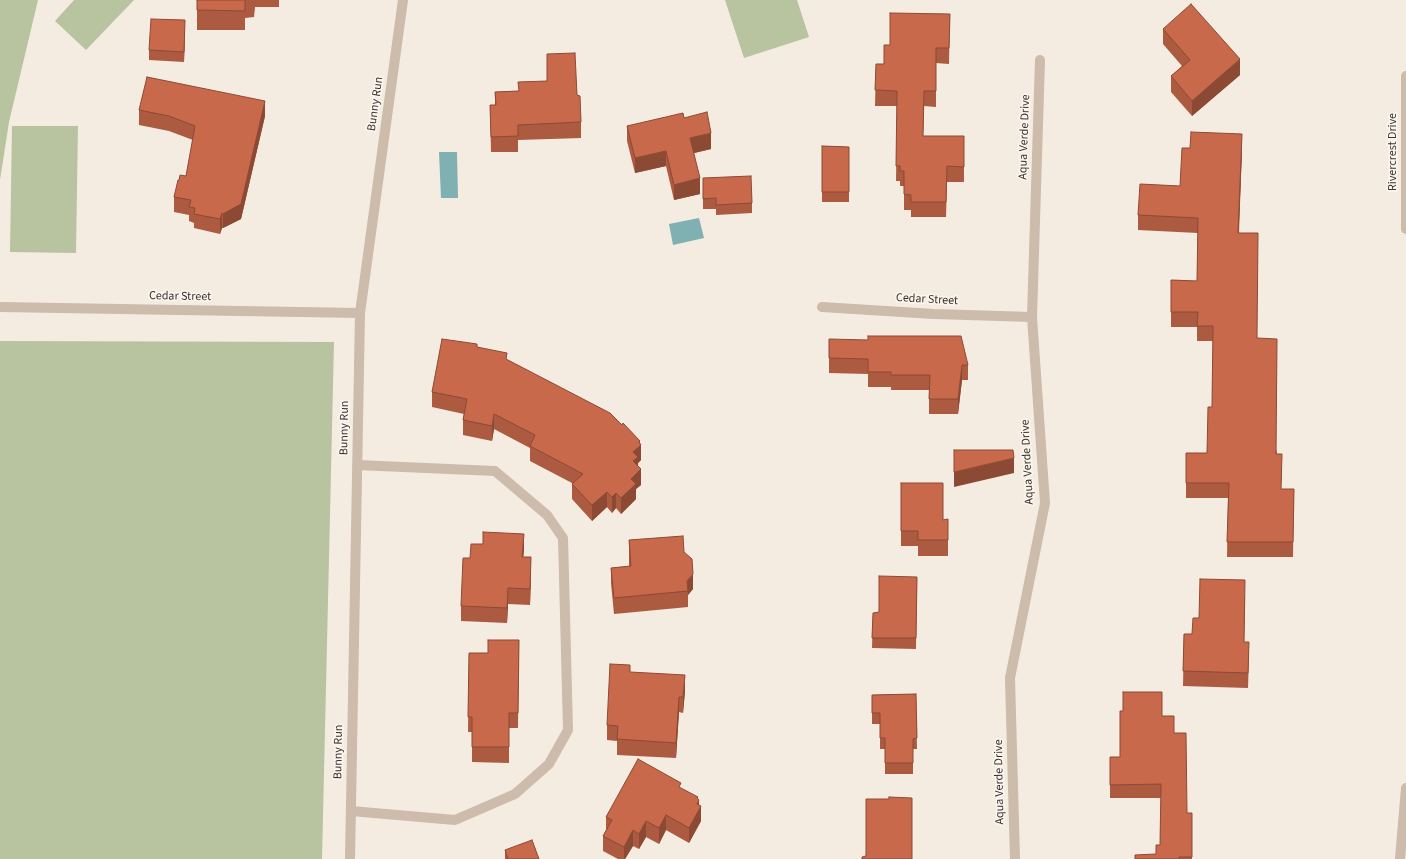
<!DOCTYPE html>
<style>
body{margin:0}
canvas{display:block;background:#f4ebe1}
</style>
<canvas width="1406" height="859"></canvas>
<script>
const g = document.querySelector('canvas').getContext('2d');
g.lineJoin = 'round';
function fill(path, color) {
  g.fillStyle = color;
  g.fill(path, 'evenodd');
}
function shape(rows) {
  const path = new Path2D();
  for (const r of rows) {
    path.moveTo(r[0], r[1]);
    for (let i = 2; i < r.length; i += 2) path.lineTo(r[i], r[i + 1]);
  }
  return path;
}
function stroke(path, color, width, dash) {
  g.strokeStyle = color;
  g.lineWidth = width;
  g.lineCap = dash ? 'butt' : 'round';
  g.setLineDash(dash || []);
  g.stroke(path);
}
function label(font, color, halo, rows, align = 'center') {
  g.font = font + ' "Source Sans 3",sans-serif';
  g.lineWidth = 3.5;
  g.setLineDash([]);
  g.textBaseline = 'middle';
  g.strokeStyle = halo;
  g.fillStyle = color;
  for (const [text, x, y, turn = 0] of rows) {
    g.save();
    g.translate(x, y);
    g.rotate((+turn || 0) * Math.PI / 180);
    g.textAlign = isNaN(turn) ? turn : align;
    if (halo) g.strokeText(text, 0, 0);
    g.fillText(text, 0, 0);
    g.restore();
  }
}
const green = shape([
 [0,0,38,0,9,122,0,180],
 [74,0,134,0,86,50,55,21],
 [725,0,797,0,809,37,744,58],
 [12,126,78,126,76,253,10,252],
 [0,341,334,342,322,859,0,859]
]);
const water = shape([
 [457,152,458,198,441,198,439,152],
 [699,218,704,238,673,245,669,224]
]);
const minor = shape([
 [1406,76,1406,229],
 [0,307,360,313],
 [822,307,934,314,1032,317],
 [351,811,455,820,515,794,549,764,568,730,563,538,547,515,495,471,357,465],
 [350,859,360,313,403,0],
 [1015,859,1010,678,1045,503,1032,317,1040,60],
 [1400,859,1406,788]
]);
const wall = shape([
 [197,0,279,0,279,7,255,7,254,17,245,18,245,30,197,30],
 [950,14,949,64,936,63,936,107,924,106,923,136,964,136,964,182,947,182,946,217,911,217,911,210,904,210,904,186,900,186,900,181,896,181,897,106,875,106,876,64,884,64,890,45],
 [1163,29,1240,75,1192,116,1171,92,1171,76,1182,66,1163,44],
 [185,31,184,62,149,60,149,50],
 [547,54,577,95,581,122,581,138,518,140,518,152,491,152,490,105,495,105,495,92,518,91,547,81],
 [139,110,265,116,241,219,223,228,222,228,220,234,194,228,194,223,189,221,189,215,174,212,174,197,179,180,186,176,193,140,169,131,139,125],
 [684,118,711,149,694,153,700,194,674,200,666,166,635,173,627,141,627,126],
 [822,146,849,147,849,202,822,202],
 [1242,149,1239,233,1257,338,1277,454,1282,469,1281,489,1294,489,1293,557,1227,557,1228,498,1186,498,1186,453,1207,453,1212,407,1213,341,1197,341,1197,327,1171,327,1171,280,1197,281,1198,233,1138,230,1138,215,1180,186],
 [703,178,752,203,752,213,716,215,716,209,703,209],
 [829,339,968,365,968,380,962,380,958,414,929,414,929,390,891,390,891,387,868,387,868,374,829,373],
 [477,347,507,360,640,443,641,460,638,463,638,466,641,485,636,489,636,499,621,514,616,508,612,513,607,507,592,521,572,499,572,483,530,461,530,448,494,429,492,441,463,435,463,420,464,414,432,407,432,392],
 [901,483,943,520,948,519,948,556,918,556,918,546,901,546],
 [629,540,684,552,693,589,688,595,688,607,614,614,611,583,611,568,629,566],
 [524,549,523,557,531,573,530,605,508,604,507,623,461,621,461,606,470,558],
 [917,577,916,649,872,648,873,613,879,612],
 [1245,596,1244,642,1249,657,1248,688,1183,686,1184,634,1192,634,1199,618],
 [519,640,518,728,509,728,509,763,472,762,472,732,468,732,469,653,488,653],
 [630,672,685,691,683,713,679,712,676,758,617,755,617,741,607,740,607,725],
 [916,694,917,749,913,749,913,774,885,774,885,749,880,749,880,724,872,724,872,695],
 [1162,716,1174,733,1187,813,1192,813,1192,859,1135,859,1156,854,1160,845,1161,798,1110,798,1110,757,1120,757],
 [698,799,701,821,689,843,666,830,659,844,646,837,639,849,633,846,625,859,618,859,603,851,603,836,606,830,606,817],
 [505,850,539,859,505,859]
]);
const shadedWall = shape([
 [185,20,185,31,184,62,184,52],
 [1240,59,1240,75,1192,116,1192,101],
 [265,101,265,116,241,219,223,228,223,214],
 [711,133,711,149,690,154,690,138],
 [1242,134,1242,149,1238,248,1238,233],
 [666,151,666,166,635,173,635,158],
 [700,178,700,194,674,200,674,185],
 [222,213,222,228,220,234,220,219],
 [962,365,962,380,958,414,958,399],
 [494,414,494,429,492,441,492,426],
 [640,441,640,446,641,445,641,460,638,463,638,472,633,476,633,452],
 [1014,458,1014,473,954,487,954,472],
 [641,469,641,485,636,489,636,499,621,514,621,498,631,479],
 [607,492,607,507,592,521,592,505],
 [616,493,616,508,612,513,612,497],
 [524,534,524,549,522,573,522,557],
 [531,557,531,573,530,605,530,589],
 [693,574,693,589,688,595,687,581],
 [508,588,508,604,507,623,507,608],
 [685,675,685,691,683,713,683,697],
 [679,697,679,712,676,758,676,743],
 [698,797,698,802,699,800,699,809,701,806,701,821,689,843,689,828,697,798],
 [666,815,666,830,659,844,659,828],
 [646,821,646,837,639,849,639,834],
 [633,830,633,846,625,859,624,859,624,847]
]);
const building = shape([
 [197,0,245,0,245,11,197,10,197,0],
 [1191,4,1240,59,1192,101,1171,76,1190,60,1163,29,1191,4],
 [890,13,950,14,949,48,936,48,936,91,924,91,923,136,964,136,964,167,947,166,946,202,911,202,911,195,904,194,904,171,900,171,900,166,896,166,897,91,875,90,876,64,884,64,884,45,890,45,890,13],
 [151,19,185,20,184,52,149,50,151,19],
 [575,53,577,95,580,96,581,122,518,125,518,136,491,137,490,105,496,105,495,92,519,91,518,82,547,81,547,54,575,53],
 [147,77,265,101,241,204,223,214,222,213,220,219,194,214,195,208,189,207,191,200,174,197,178,180,179,180,180,175,186,176,195,126,169,116,139,110,147,77],
 [707,112,711,133,690,138,700,178,674,185,666,151,635,158,627,126,683,113,684,118,707,112],
 [1191,132,1242,134,1238,233,1258,233,1257,338,1277,339,1276,454,1282,454,1281,489,1294,489,1293,542,1227,542,1229,483,1186,483,1186,453,1207,453,1208,407,1212,407,1213,326,1197,326,1198,312,1171,312,1171,280,1197,281,1198,218,1138,215,1140,184,1180,186,1182,148,1190,148,1191,132],
 [822,146,849,147,849,192,822,192,822,146],
 [751,176,752,203,716,205,716,198,703,199,703,178,751,176],
 [868,336,961,336,968,365,962,365,958,399,929,399,930,375,891,375,891,372,868,372,868,359,829,358,829,339,868,340,868,336],
 [442,339,477,344,477,347,507,353,506,359,610,413,622,425,623,423,640,441,639,442,641,445,633,452,638,457,633,461,641,469,631,479,636,484,621,498,616,493,612,497,607,492,592,505,572,484,583,474,530,446,535,435,494,414,492,426,463,420,467,399,432,392,442,339],
 [954,450,1013,450,1014,458,954,472,954,450],
 [901,483,943,483,943,520,948,519,948,540,918,540,918,531,901,531,901,483],
 [483,532,524,534,522,557,531,557,530,589,508,588,507,608,461,606,463,558,470,558,471,544,483,544,483,532],
 [683,536,684,552,692,559,693,574,687,581,688,591,614,598,611,568,631,566,629,540,683,536],
 [879,576,917,577,916,638,872,638,873,613,879,612,879,576],
 [1200,579,1245,580,1244,642,1249,642,1248,673,1183,671,1184,634,1192,634,1193,618,1199,618,1200,579],
 [488,640,519,640,518,713,509,713,509,747,472,747,472,717,468,717,469,653,488,653,488,640],
 [610,664,630,665,630,672,685,675,683,697,679,697,676,743,617,739,618,726,607,725,610,664],
 [1123,692,1162,692,1162,716,1174,716,1174,733,1186,733,1187,813,1192,813,1192,857,1179,857,1179,859,1135,859,1135,855,1156,854,1156,845,1160,845,1161,784,1110,785,1110,757,1120,757,1120,711,1123,711,1123,692],
 [916,694,917,738,913,739,913,763,885,763,885,738,880,738,880,713,872,713,872,695,916,694],
 [638,759,681,783,679,787,698,797,697,798,699,800,697,804,701,806,689,828,666,815,659,828,646,821,639,834,633,830,624,847,603,836,612,820,606,817,638,759],
 [889,797,912,798,912,859,862,859,862,857,866,856,866,799,889,799,889,797],
 [532,840,539,859,508,859,505,850,532,840]
]);
const streetNames = [
 ["Bunny Run",376,104,-82],
 ["Aqua Verde Drive",1025,137,-88],
 ["Rivercrest Drive",1393,152,-90],
 ["Cedar Street",180,297,1],
 ["Cedar Street",927,300,3],
 ["Bunny Run",345,428,-89],
 ["Aqua Verde Drive",1028,462,-93],
 ["Bunny Run",339,752,-89],
 ["Aqua Verde Drive",1000,782,-91]
];
fill(green, '#b8c4a0');
fill(water, '#7fb0b2');
stroke(minor, '#cdbbac', 10);
fill(wall, '#ac5a40');
fill(shadedWall, '#8c4a34');
fill(building, '#c8694b');
stroke(building, '#8c4a34', 1);
label('12px', '#3b302b', '#fbf5ee', streetNames);
</script>
